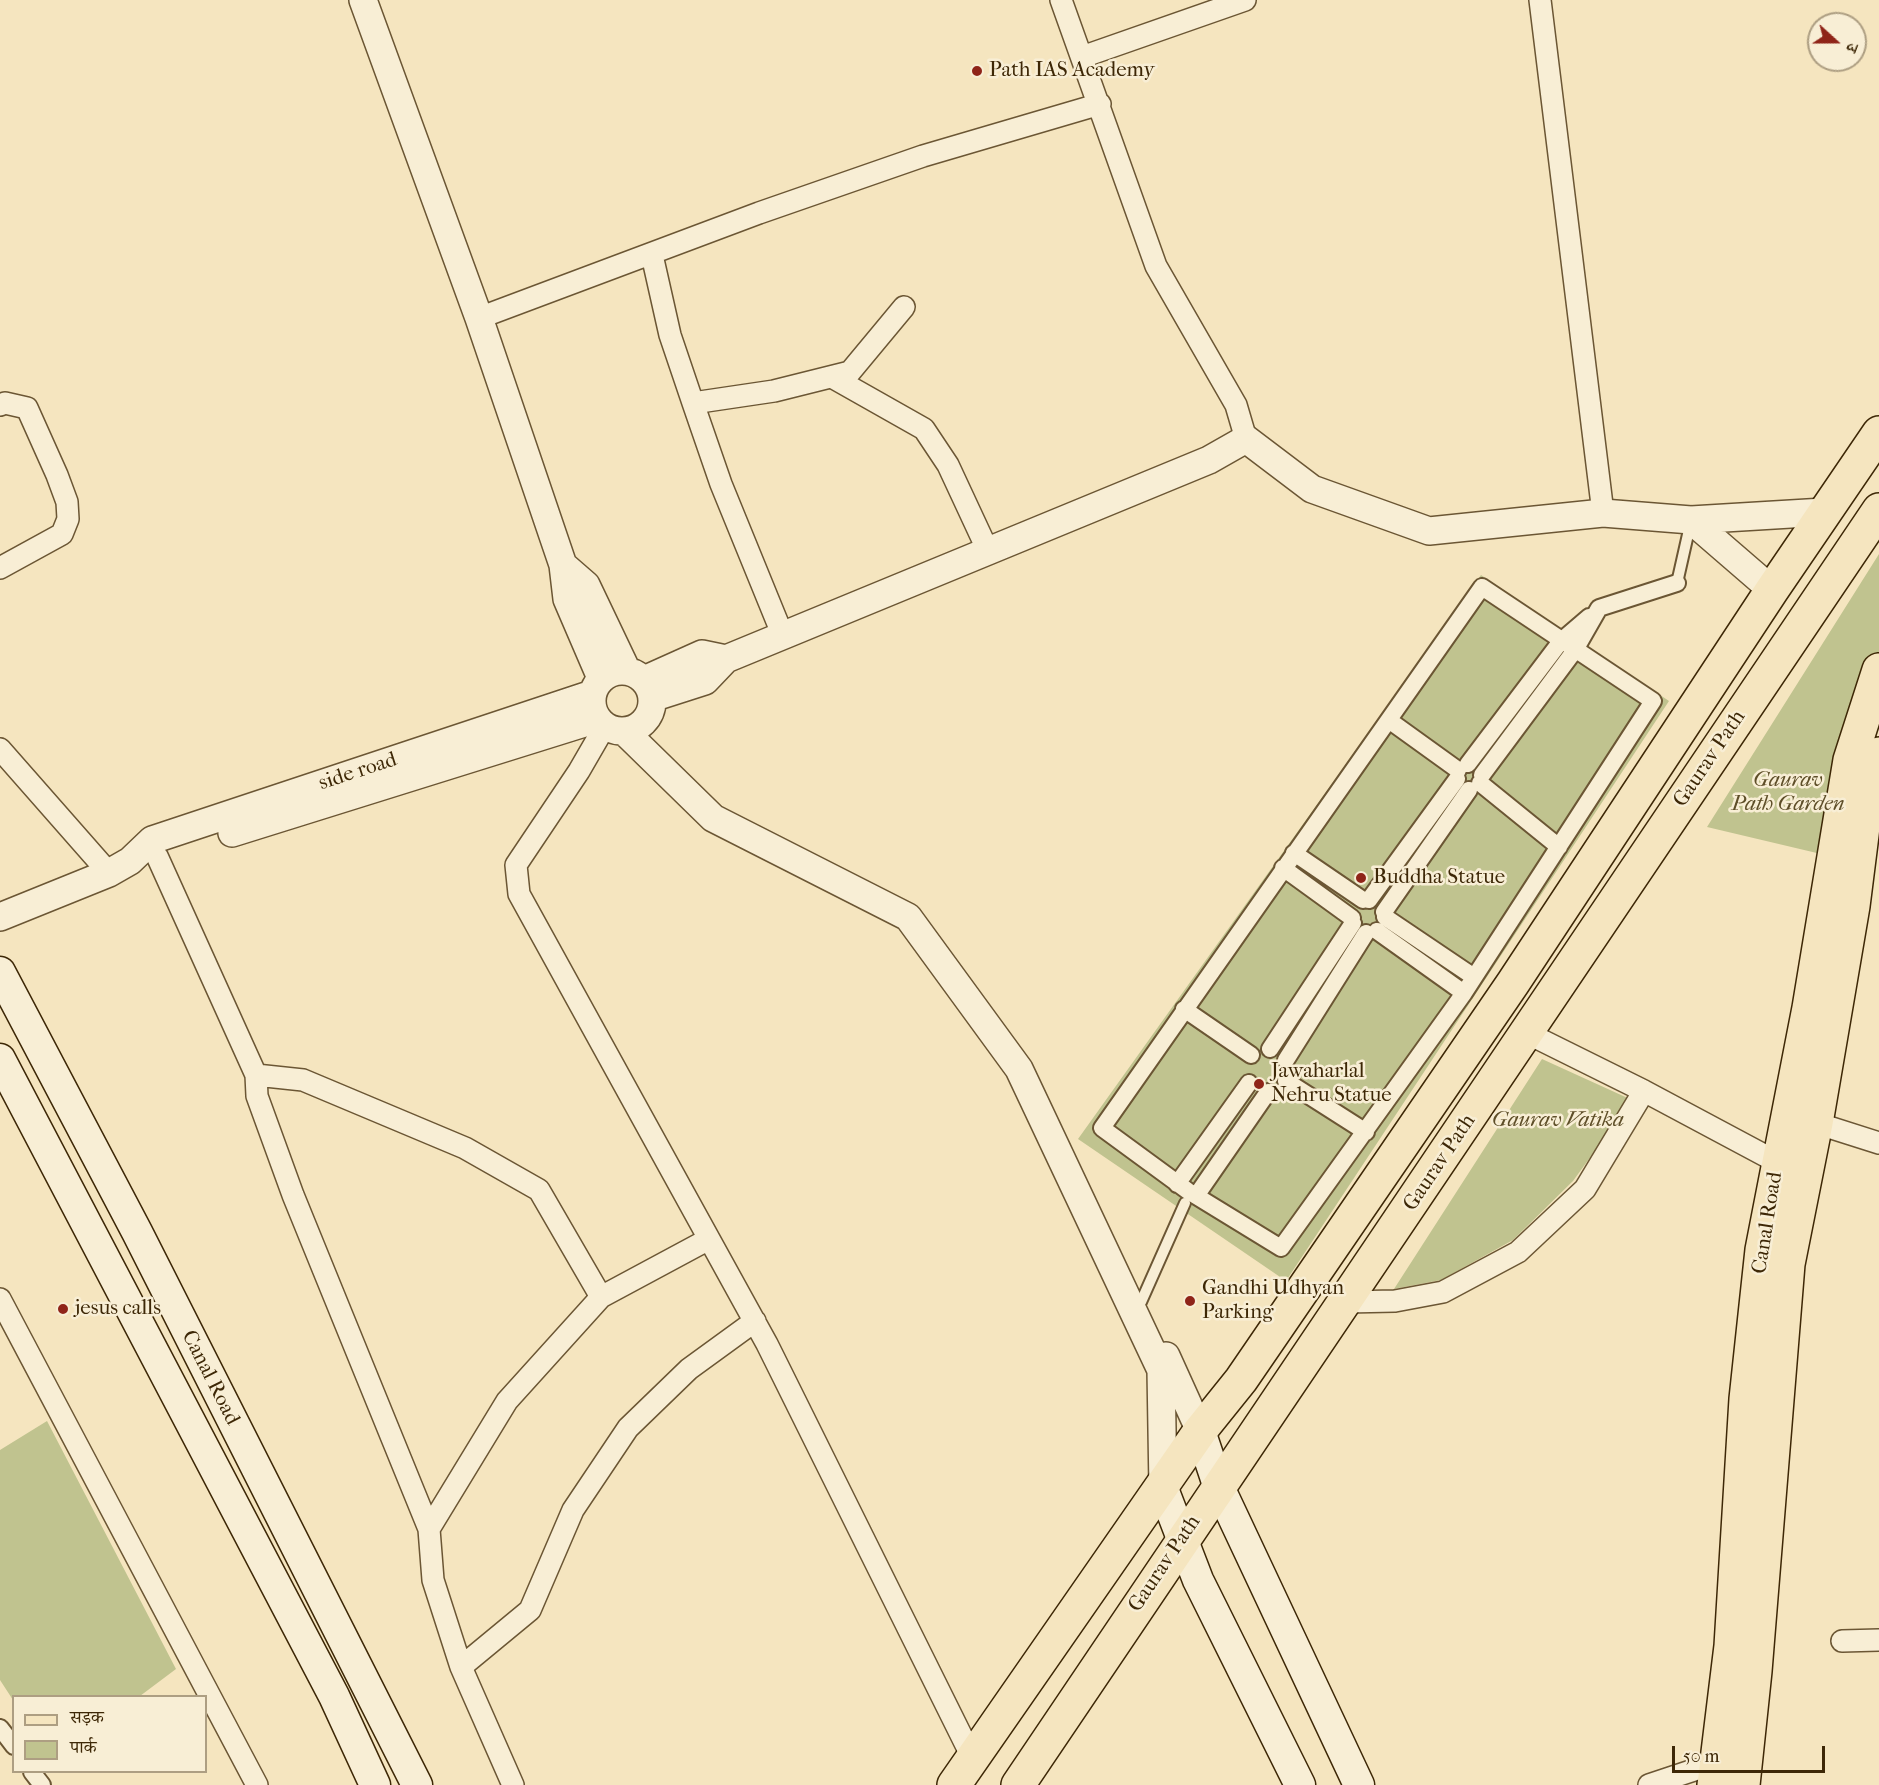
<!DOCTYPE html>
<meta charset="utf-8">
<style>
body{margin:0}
#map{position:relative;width:1879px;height:1785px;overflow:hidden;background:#f5e5bf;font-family:"IM FELL French Canon","Noto Serif Devanagari",serif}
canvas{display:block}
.legend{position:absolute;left:12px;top:1695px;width:195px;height:78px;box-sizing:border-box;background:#f8eed5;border:2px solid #ad9e82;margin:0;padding:8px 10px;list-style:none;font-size:18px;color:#3d2706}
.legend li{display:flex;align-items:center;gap:12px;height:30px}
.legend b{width:30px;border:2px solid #ad9e82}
.north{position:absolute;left:1807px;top:12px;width:60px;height:60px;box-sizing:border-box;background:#f8eed5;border:2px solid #ad9e82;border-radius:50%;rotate:111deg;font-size:16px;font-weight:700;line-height:24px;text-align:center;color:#3d2706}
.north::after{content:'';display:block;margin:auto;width:21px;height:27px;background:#8f2418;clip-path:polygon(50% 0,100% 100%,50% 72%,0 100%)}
.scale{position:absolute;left:1672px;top:1746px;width:153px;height:27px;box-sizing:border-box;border:3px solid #3d2706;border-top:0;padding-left:8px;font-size:18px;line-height:21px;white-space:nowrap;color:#3d2706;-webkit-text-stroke:4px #f8eed5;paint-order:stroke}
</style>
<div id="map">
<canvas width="1879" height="1785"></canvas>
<ul class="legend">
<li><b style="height:8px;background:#f5e5bf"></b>सड़क</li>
<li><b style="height:16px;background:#c0c38f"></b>पार्क</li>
</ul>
<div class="north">उ</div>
<div class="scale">50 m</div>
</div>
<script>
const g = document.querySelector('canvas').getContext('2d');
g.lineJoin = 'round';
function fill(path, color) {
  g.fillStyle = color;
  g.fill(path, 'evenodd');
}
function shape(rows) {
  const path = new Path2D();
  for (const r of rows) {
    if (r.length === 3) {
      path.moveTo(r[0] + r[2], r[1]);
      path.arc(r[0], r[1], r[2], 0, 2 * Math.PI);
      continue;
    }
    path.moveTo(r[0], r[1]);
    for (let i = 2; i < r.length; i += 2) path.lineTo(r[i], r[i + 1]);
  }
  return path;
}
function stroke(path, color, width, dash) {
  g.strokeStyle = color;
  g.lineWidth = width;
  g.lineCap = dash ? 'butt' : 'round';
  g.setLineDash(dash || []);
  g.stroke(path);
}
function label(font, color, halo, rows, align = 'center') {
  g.font = font + ' "IM FELL French Canon",serif';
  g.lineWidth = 5;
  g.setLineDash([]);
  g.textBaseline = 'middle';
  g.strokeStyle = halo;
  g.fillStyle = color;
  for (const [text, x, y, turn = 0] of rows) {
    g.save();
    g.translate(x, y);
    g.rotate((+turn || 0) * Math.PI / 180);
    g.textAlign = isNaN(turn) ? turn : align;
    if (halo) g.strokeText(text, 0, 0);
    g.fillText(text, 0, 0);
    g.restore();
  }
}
const green = shape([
 [1879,554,1879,680,1821,854,1707,827],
 [1481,575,1669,701,1286,1281,1078,1139],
 [1542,1059,1632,1100,1573,1181,1513,1240,1441,1280,1394,1289],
 [47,1421,176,1669,140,1696,14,1696,13,1700,0,1680,0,1450]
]);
const service = shape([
 [1677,583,1691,521],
 [1141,1302,1185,1203]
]);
const pedestrian = shape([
 [1482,587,1653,701,1464,993,1281,1248,1188,1191,1102,1128,1482,587],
 [1390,721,1458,770],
 [1468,764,1561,641,1589,617],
 [1482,775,1575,650,1599,608,1677,583],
 [1480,783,1559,847],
 [1294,853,1363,900],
 [1283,868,1352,918],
 [1369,900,1457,779],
 [1384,912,1469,790],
 [1385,917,1474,977],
 [1377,931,1464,993],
 [1184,1009,1251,1055],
 [1270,1049,1353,923],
 [1286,1060,1366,933],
 [1286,1081,1366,1132],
 [1177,1184,1249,1083],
 [1196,1196,1268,1092],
 [0,1728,14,1746],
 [32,1772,42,1785]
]);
const minor = shape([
 [1061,0,1156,266,1236,405,1246,439],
 [1540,0,1603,513],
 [1082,57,1245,0],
 [652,255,670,335,693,403,721,484,783,636],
 [479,318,759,213,923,156,1100,104],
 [832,377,924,429,948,465,988,551],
 [693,403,774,391,850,372,904,307],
 [0,405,5,403,27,408,57,475,67,502,68,519,62,534,0,568],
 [605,726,579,771,516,865,519,894,767,1344,972,1757],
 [0,749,109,873],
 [157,856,256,1075,257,1096,293,1195,429,1529,433,1580,461,1667,513,1785],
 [1527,1033,1644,1091,1777,1162,1785,1154],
 [256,1075,303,1080,465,1148,539,1190,601,1297],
 [1807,1132,1816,1123,1879,1143],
 [0,1299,257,1785],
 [1346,1302,1395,1301,1443,1292,1518,1252,1585,1189,1644,1091],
 [429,1529,507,1401,601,1297,709,1239],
 [1842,1641,1879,1640],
 [461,1667,530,1610,573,1510,628,1428,689,1369,755,1321],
 [1649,1785,1694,1770]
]);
const tertiary = shape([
 [363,0,479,318,563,565,567,599,601,678],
 [1691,520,1772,590],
 [563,565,586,585,627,671],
 [622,701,30],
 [644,680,702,654,726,659],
 [652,698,705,681,726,659,1209,460,1246,439,1312,489,1429,531,1603,513,1691,520,1824,512],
 [624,731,713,818,908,917,1019,1069,1161,1370,1163,1489],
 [232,833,597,719],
 [0,917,109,873,130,861,152,840,592,694],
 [1166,1356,1200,1431]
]);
const secondary = shape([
 [0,972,137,1232,417,1785],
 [0,1059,334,1696,375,1785],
 [1200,1431,1218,1485,1359,1785],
 [1163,1489,1198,1580,1300,1785]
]);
const primary = shape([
 [954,1785,1200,1431,1241,1380,1513,983,1772,590,1879,433],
 [1018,1785,1879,510],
 [1714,1785,1731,1646,1746,1399,1762,1250,1809,1008,1850,760,1879,670],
 [1743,1785,1755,1671,1788,1264,1816,1123,1853,906,1866,803,1879,754]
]);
const markers = [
 [977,71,6,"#8f2418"],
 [1361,878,6,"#8f2418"],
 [1259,1084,6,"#8f2418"],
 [1190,1301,6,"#8f2418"],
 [63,1309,6,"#8f2418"]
];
const poiNames = [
 ["Path IAS Academy",989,71],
 ["Buddha Statue",1373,878],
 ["Jawaharlal",1271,1072],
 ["Nehru Statue",1271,1096],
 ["Gandhi Udhyan",1202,1289],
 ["Parking",1202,1313],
 ["jesus calls",75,1309]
];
const streetNames = [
 ["Gaurav Path",1710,759,-56],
 ["side road",358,772,-18],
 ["Gaurav Path",1440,1163,-56],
 ["Canal Road",1768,1223,-81],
 ["Canal Road",210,1378,63],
 ["Gaurav Path",1165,1564,-56]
];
const parkNames = [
 ["Gaurav",1788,781],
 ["Path Garden",1788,805],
 ["Gaurav Vatika",1558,1121]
];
fill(green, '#c0c38f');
stroke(service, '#6b5634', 14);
stroke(pedestrian, '#6b5634', 20);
stroke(minor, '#6b5634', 24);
stroke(tertiary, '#6b5634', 30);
stroke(secondary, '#3d2706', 33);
stroke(primary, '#3d2706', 36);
stroke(service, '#f8eed5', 10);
stroke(pedestrian, '#f8eed5', 16);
stroke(minor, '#f8eed5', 21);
stroke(tertiary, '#f8eed5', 27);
stroke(secondary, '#f8eed5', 30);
stroke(primary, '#f5e5bf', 33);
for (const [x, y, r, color] of markers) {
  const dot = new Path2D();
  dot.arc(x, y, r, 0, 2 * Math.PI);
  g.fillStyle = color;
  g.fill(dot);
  stroke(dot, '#f8eed5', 2);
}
label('21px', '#3d2706', '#f8eed5', poiNames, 'left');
label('21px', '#3d2706', '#f8eed5', streetNames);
label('italic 21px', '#5e4e28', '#f8eed5', parkNames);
</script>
